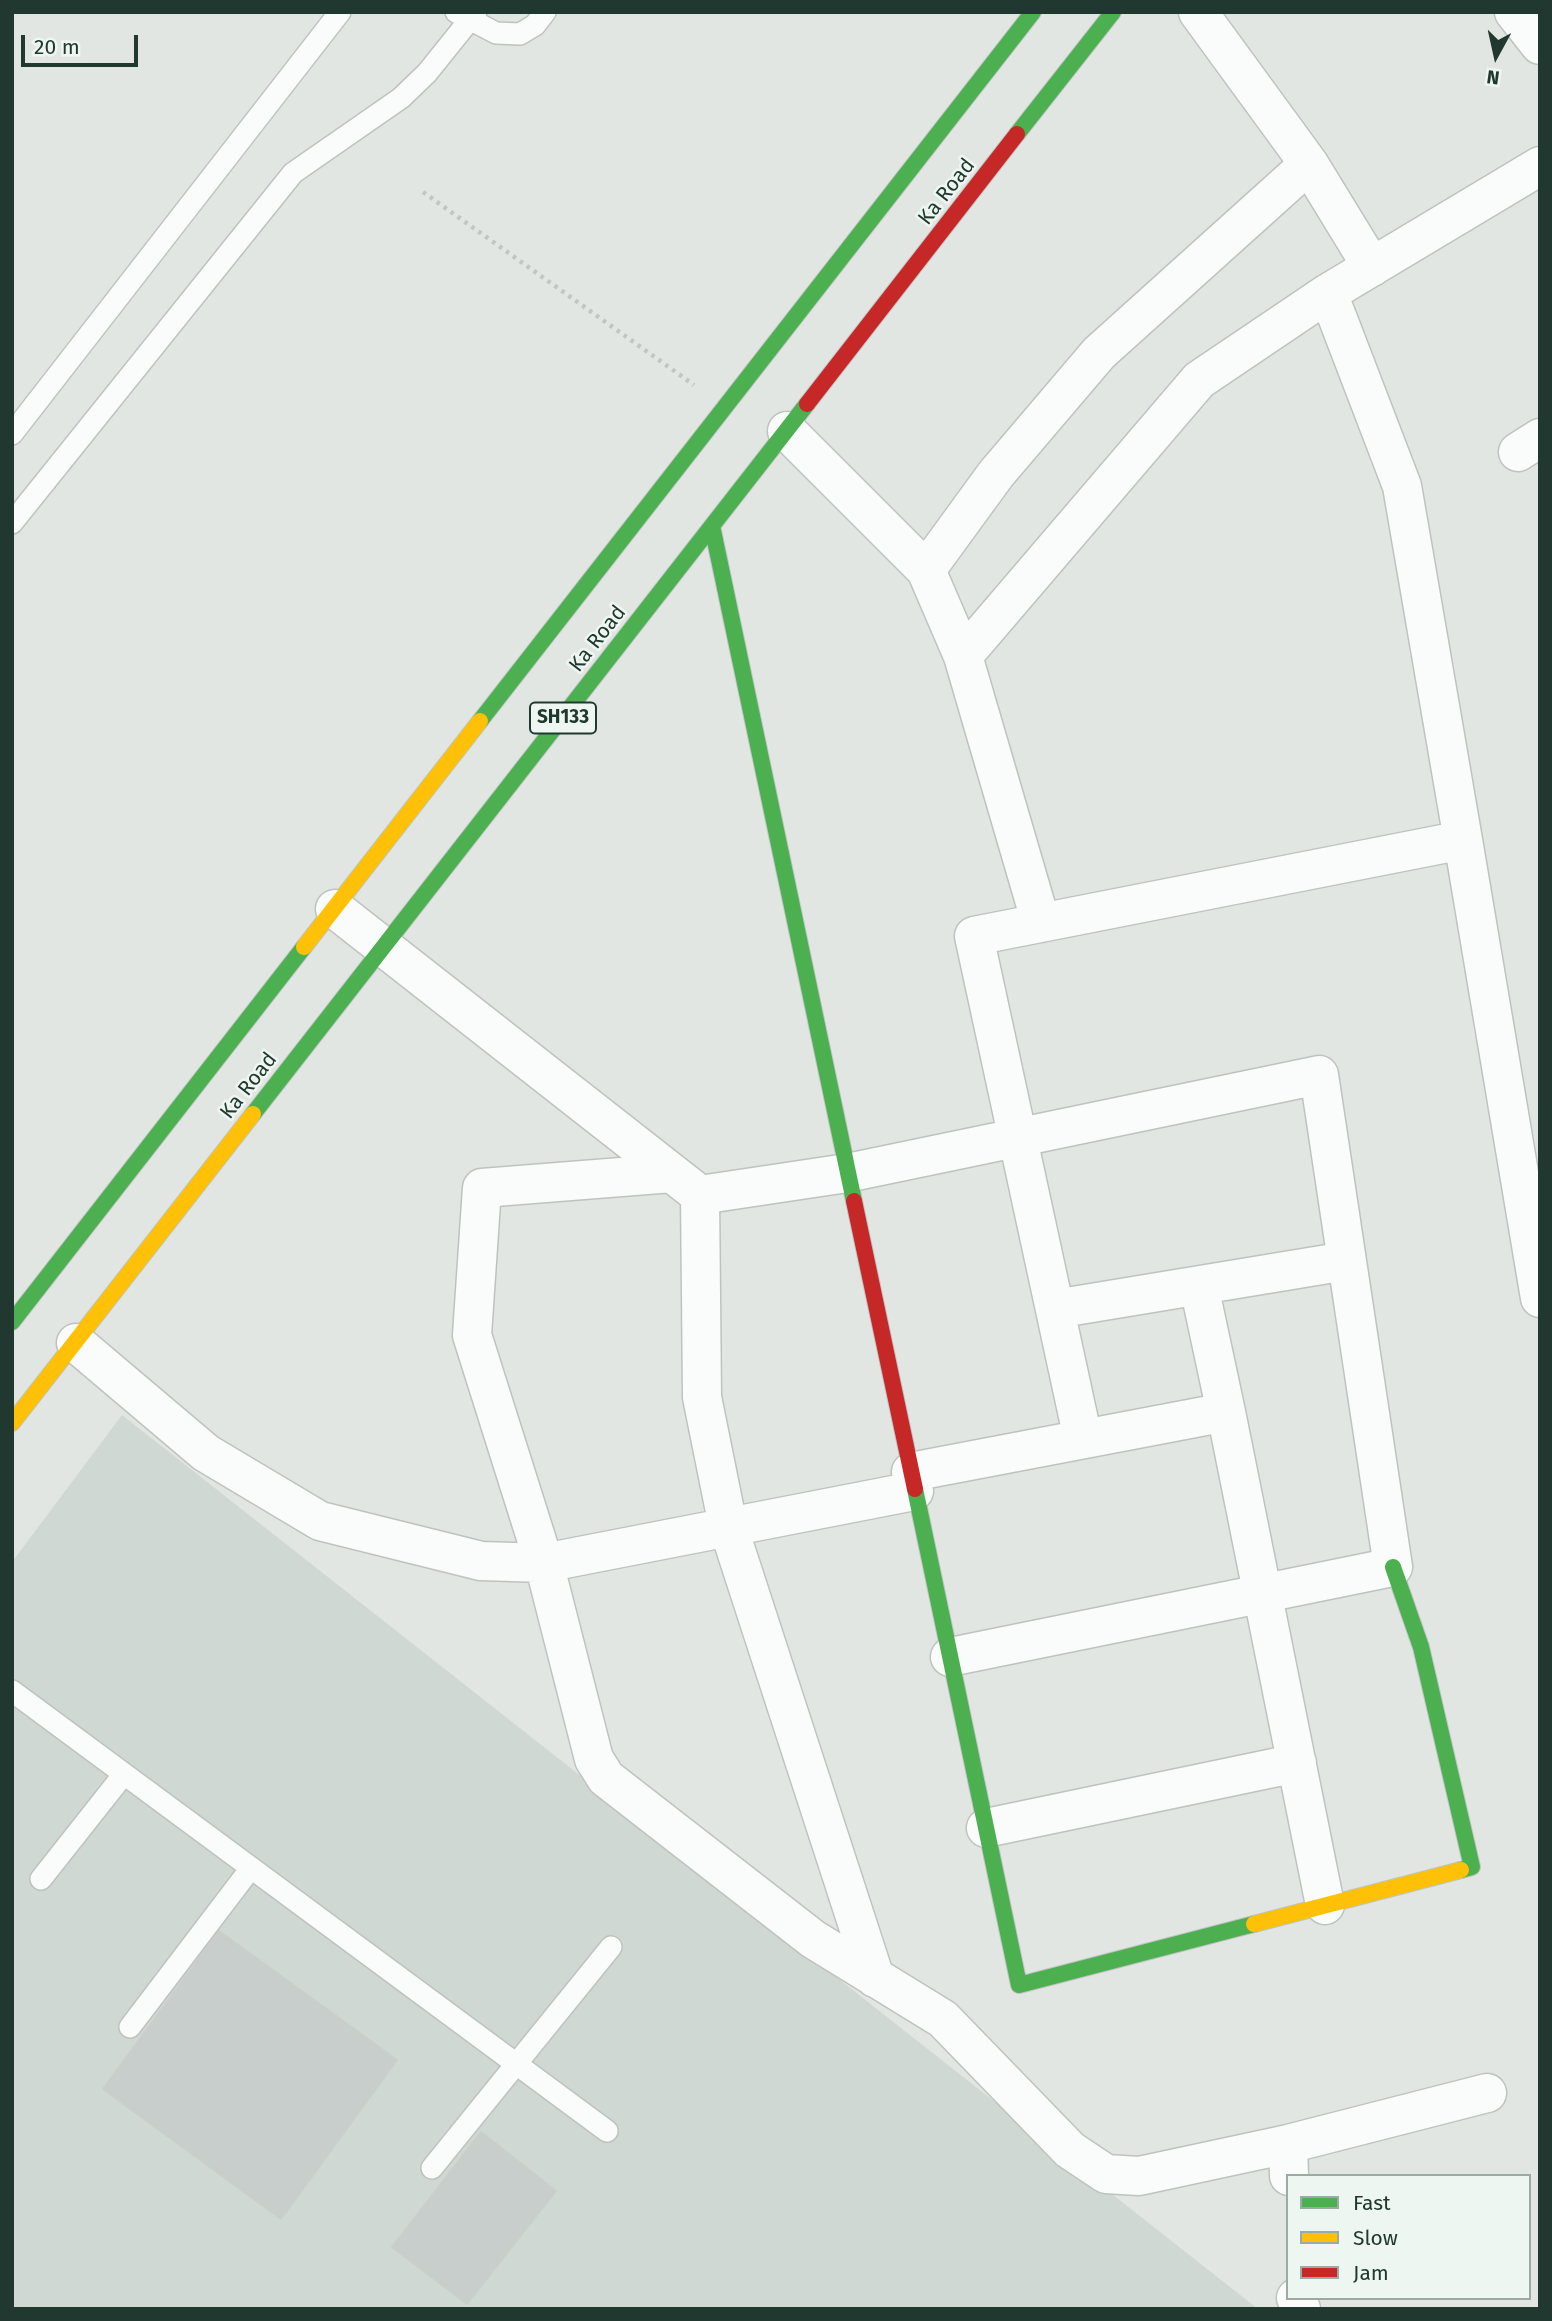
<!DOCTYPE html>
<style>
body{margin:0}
#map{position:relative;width:1552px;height:2321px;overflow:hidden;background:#e1e6e3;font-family:"Fira Sans",sans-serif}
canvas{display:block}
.frame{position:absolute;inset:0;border:14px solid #203830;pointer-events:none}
.legend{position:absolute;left:1286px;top:2174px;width:245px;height:126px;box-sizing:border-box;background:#eef6f2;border:2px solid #9caaa4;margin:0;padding:9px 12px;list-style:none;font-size:21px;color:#203830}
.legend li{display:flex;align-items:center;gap:14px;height:35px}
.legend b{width:35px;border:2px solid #9caaa4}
.north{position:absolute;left:1461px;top:21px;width:70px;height:70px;-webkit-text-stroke:5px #eef6f2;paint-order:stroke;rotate:188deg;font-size:19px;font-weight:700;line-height:28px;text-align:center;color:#203830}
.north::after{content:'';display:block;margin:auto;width:24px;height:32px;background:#203830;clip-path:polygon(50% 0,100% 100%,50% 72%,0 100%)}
.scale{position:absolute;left:21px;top:35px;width:117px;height:32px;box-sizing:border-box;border:4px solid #203830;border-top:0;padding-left:9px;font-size:21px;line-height:24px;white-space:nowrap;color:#203830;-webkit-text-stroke:5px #eef6f2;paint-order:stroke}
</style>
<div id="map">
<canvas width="1552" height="2321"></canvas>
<div class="frame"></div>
<ul class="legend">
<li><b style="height:9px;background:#4caf50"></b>Fast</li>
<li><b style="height:9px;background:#ffc107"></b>Slow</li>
<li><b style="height:9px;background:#c62828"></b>Jam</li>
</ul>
<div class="north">N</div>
<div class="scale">20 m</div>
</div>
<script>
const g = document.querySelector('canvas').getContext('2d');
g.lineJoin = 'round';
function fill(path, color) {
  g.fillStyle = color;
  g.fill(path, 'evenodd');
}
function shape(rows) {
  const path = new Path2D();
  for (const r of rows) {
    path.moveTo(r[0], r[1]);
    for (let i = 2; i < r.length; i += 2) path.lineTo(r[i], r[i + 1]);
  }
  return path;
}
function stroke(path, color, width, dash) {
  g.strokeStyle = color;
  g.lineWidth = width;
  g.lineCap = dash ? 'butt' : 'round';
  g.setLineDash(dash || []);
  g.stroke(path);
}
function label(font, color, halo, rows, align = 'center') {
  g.font = font + ' "Fira Sans",sans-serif';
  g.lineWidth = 5;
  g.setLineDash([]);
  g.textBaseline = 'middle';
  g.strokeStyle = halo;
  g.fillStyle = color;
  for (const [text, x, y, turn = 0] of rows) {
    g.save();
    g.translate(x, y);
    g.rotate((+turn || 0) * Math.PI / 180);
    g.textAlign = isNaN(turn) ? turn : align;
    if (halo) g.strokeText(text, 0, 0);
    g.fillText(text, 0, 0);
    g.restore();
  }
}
const built = shape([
 [122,1415,1258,2309,12,2309,12,1562]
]);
const building = shape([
 [219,1931,397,2060,281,2219,103,2089,219,1931],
 [481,2132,556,2191,467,2304,392,2247,481,2132]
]);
const path = shape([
 [423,192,694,385]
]);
const lane = shape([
 [456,12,496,33,520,34,535,25,545,12],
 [12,434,340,12],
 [12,523,293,173,401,98,427,73,476,12],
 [12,1691,607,2131],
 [41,1879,124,1774],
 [130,2027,251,1868],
 [432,2168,611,1947]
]);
const street = shape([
 [1198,12,1309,164,1372,267],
 [1514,12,1540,45],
 [787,431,926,570,963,656,1041,923],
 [1518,452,1540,438],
 [926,570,996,474,1099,353,1309,164],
 [963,656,1199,380,1328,293],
 [1463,840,1402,486,1328,293,1540,166],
 [335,909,700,1195,847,1173,1319,1075,1393,1567,950,1657],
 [672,1173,482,1188,472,1335,544,1563,594,1759,606,1778,813,1939,943,2019,1070,2150,1106,2174,1139,2176,1288,2144,1487,2093],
 [700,1195,702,1397,728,1526,875,1978],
 [1199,1286,1226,1412],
 [1055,1309,1346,1261],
 [76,1343,206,1453,320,1521,481,1561,544,1563,914,1491],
 [1083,1439,974,936,1463,840,1540,1298],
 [911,1472,1226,1412,1325,1905],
 [986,1828,1297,1763],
 [1288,2144,1289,2176],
 [1296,2298,1301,2309]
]);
const fast = shape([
 [1017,134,1113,12],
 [712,526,854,1201],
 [480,721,1033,12],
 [253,1114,807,404],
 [12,1322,304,947],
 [915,1489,1019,1985,1254,1924],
 [1393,1567,1421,1647,1472,1867,1461,1870]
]);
const slow = shape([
 [304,947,480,721],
 [12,1423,253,1114],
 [1254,1924,1461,1870]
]);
const jam = shape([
 [807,404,1017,134],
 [854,1201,915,1489]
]);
const shields = [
 [563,718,66]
];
const shieldNames = [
 ["SH133",563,718]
];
const streetNames = [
 ["Ka Road",947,192,-52],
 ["Ka Road",598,639,-52],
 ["Ka Road",249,1086,-52]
];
fill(built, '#cfd8d3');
fill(building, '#c8cecb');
stroke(building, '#cacfcc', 2);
stroke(lane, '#bec3c0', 24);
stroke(street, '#bec3c0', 41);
stroke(fast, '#bdc4c1', 18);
stroke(slow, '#bdc4c1', 18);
stroke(jam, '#bdc4c1', 18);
stroke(path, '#bfc7c5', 4.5, [3.5, 5]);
stroke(lane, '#fafbfb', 21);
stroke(street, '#fafbfb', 38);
stroke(fast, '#4caf50', 16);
stroke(slow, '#ffc107', 16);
stroke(jam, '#c62828', 16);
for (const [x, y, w] of shields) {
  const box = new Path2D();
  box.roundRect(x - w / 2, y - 15.5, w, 31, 5);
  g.fillStyle = '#eef6f2';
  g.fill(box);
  stroke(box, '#203830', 2);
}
label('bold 19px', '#203830', null, shieldNames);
label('21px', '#203830', '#eef6f2', streetNames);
</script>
